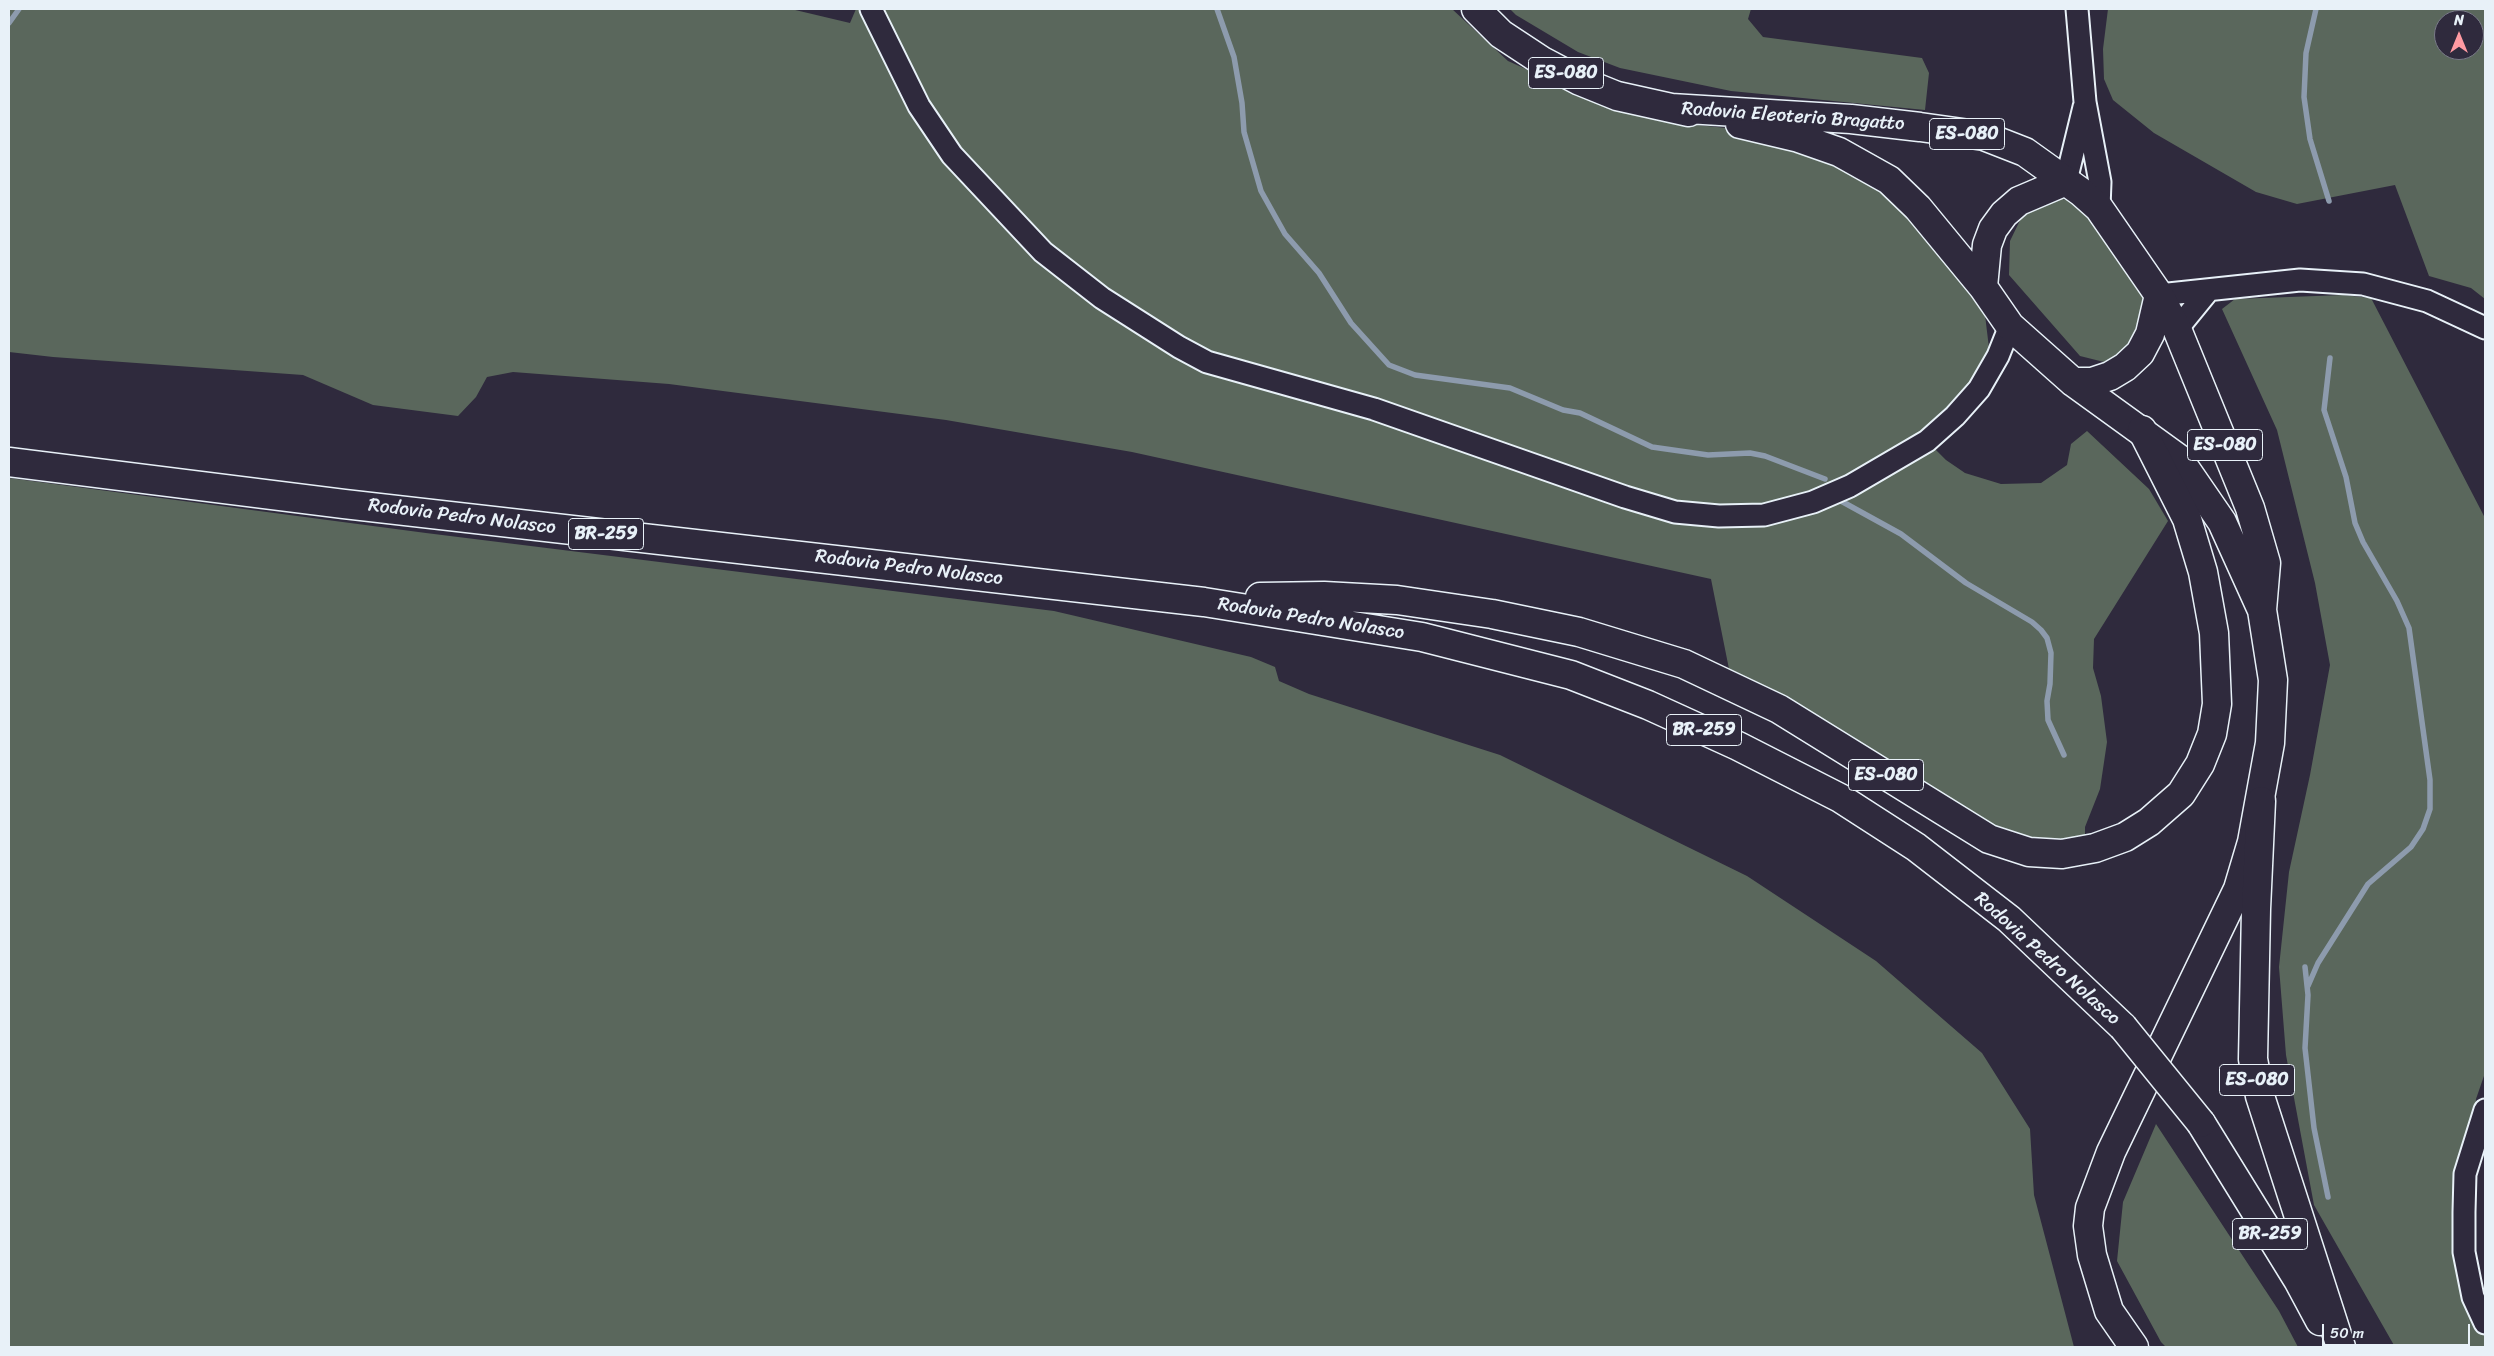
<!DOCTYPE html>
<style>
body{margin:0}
#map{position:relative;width:2494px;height:1356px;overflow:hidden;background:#2f2a3d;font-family:Sriracha,sans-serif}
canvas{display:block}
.frame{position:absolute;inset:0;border:10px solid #e8f1f8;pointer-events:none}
.north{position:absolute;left:2434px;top:10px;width:50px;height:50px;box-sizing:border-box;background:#2f2a3d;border:1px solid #797a88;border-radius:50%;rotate:0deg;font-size:14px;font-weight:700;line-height:20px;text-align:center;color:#e8f1f8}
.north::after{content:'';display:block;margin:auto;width:18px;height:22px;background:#ff9aa2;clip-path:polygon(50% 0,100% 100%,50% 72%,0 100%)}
.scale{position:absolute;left:2322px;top:1324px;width:148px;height:22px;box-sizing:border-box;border:2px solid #e8f1f8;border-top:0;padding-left:6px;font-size:15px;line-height:18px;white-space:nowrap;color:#e8f1f8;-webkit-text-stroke:4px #2f2a3d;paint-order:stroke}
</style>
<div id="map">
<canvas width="2494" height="1356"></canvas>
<div class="frame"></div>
<div class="north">N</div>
<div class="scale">50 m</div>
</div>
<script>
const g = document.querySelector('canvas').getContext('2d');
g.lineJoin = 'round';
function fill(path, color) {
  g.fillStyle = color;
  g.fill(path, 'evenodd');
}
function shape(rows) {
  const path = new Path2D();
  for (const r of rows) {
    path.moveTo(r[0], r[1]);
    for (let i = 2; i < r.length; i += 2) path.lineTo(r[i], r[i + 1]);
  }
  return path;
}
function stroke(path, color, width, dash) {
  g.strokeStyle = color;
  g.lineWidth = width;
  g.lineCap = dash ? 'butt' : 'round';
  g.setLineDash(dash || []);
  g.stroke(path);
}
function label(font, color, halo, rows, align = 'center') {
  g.font = font + ' Sriracha,sans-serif';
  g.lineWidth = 5;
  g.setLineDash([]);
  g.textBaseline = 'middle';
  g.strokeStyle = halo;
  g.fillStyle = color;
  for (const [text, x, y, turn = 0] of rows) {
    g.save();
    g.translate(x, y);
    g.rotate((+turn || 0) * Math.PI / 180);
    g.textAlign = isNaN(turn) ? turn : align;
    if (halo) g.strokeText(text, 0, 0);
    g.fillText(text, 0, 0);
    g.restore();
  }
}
const green = shape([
 [9,9,791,9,850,23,856,9,1452,9,1508,61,1584,95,1659,121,1774,133,1840,151,1982,290,1989,348,1987,367,1933,447,1946,460,1965,473,2001,484,2041,483,2067,465,2071,444,2087,431,2149,489,2168,521,2094,639,2093,668,2101,696,2107,742,2100,789,2085,827,2085,854,1988,835,1731,679,1711,579,1132,452,946,420,669,384,513,372,487,377,476,397,458,416,373,405,303,375,53,357,9,352],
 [1510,9,1751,9,1748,19,1763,37,1922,58,1929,73,1925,110,1731,91,1620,68,1578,52,1516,15],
 [2108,9,2485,9,2485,299,2471,288,2429,276,2395,185,2297,204,2256,192,2154,133,2113,100,2104,79,2103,49],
 [2444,20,2474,20,2474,50,2444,50],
 [2051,197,2091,204,2160,313,2116,365,2080,356,2009,275,2010,241,2023,214],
 [2343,295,2371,298,2485,518,2485,1073,2476,1099,2472,1158,2461,1239,2485,1337,2485,1347,2395,1347,2314,1205,2286,1055,2279,967,2289,872,2310,775,2330,665,2315,583,2277,430,2222,309,2235,299],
 [9,478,426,533,1054,611,1251,657,1275,667,1279,681,1309,694,1500,755,1747,876,1876,961,1982,1053,2030,1129,2034,1195,2074,1347,9,1347],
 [2156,1124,2279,1311,2298,1347,2166,1347,2161,1342,2117,1261,2123,1202]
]);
const stream = shape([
 [1217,9,1234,57,1242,103,1244,132,1261,191,1285,234,1319,273,1351,323,1389,365,1415,375,1510,388,1563,410,1580,413,1652,447,1708,455,1750,453,1765,456,1825,479],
 [2316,9,2306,53,2304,97,2310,139,2329,201],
 [9,23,19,9],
 [1841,501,1901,534,1966,583,2032,622,2041,630,2047,638,2051,653,2050,684,2047,701,2048,720,2064,755],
 [2305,967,2308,995,2305,1048,2314,1128,2328,1197],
 [2308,986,2318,963,2368,884,2411,847,2423,829,2430,809,2430,780,2409,628,2397,601,2363,542,2355,523,2346,477,2324,410,2330,358]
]);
const street = shape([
 [871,9,919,106,952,155,1043,252,1102,298,1179,347,1207,362,1374,409,1625,497,1675,512,1719,516,1764,515,1813,502,1850,486,1927,441,1955,416,1979,389,1998,356,2010,326],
 [2077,9,2085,102,2100,182,2099,208],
 [2066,181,2084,107],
 [2159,295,2300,280,2363,284,2427,301,2485,328],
 [2177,329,2208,291],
 [2485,1110,2465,1174,2464,1212,2464,1252,2473,1297,2485,1323]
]);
const primary = shape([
 [1476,9,1501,34,1542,61,1580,81,1617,96,1689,112],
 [1671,108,1851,119,1920,127,1984,136,2025,152,2081,192,2099,208,2159,295,2177,329,2250,508,2266,563,2262,610,2273,680,2270,743,2252,842,2238,889,2111,1152,2090,1208,2088,1226,2092,1255,2109,1311,2134,1347],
 [1740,124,1799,138,1839,152,1889,180,1918,208,1983,287,2010,326,2073,382,2178,458,2222,522,2261,608],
 [1983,287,1987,245,1993,229,2004,214,2019,201,2066,181],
 [2073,382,2092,382,2110,376,2125,367,2140,353,2150,334,2159,295]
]);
const highway = shape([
 [9,462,344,504,1204,602,1422,637,1571,675,1648,705,1738,746,1840,798,1916,847,2009,919,2123,1027],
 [1260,597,1324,596,1397,600,1492,614,1579,632,1684,664,1779,709,1989,839,2029,852,2062,854,2095,848,2125,837,2149,822,2181,794,2200,764,2212,734,2217,704,2214,633,2203,572,2187,519,2142,430],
 [2261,801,2256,909,2253,1059,2260,1096,2341,1347],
 [2201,1123,2298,1280,2320,1321]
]);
const highwayBridge = shape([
 [2123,1027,2201,1123]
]);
const shields = [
 [1566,73,75],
 [1967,134,75],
 [2225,445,75],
 [606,534,75],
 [1704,730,75],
 [1886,775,75],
 [2257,1080,75],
 [2270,1234,75]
];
const shieldNames = [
 ["ES-080",1566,73],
 ["ES-080",1967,134],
 ["ES-080",2225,445],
 ["BR-259",606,534],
 ["BR-259",1704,730],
 ["ES-080",1886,775],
 ["ES-080",2257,1080],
 ["BR-259",2270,1234]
];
const streetNames = [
 ["Rodovia Eleoterio Bragatto",1793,117,4],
 ["Rodovia Pedro Nolasco",462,517,7],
 ["Rodovia Pedro Nolasco",909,568,7],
 ["Rodovia Pedro Nolasco",1311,619,9],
 ["Rodovia Pedro Nolasco",2047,959,42]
];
fill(green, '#5a675c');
stroke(stream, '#8d9bad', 5.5);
stroke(street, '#e8f1f8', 25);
stroke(primary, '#e8f1f8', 31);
stroke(highway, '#e8f1f8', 31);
stroke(street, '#2f2a3d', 21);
stroke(primary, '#2f2a3d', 28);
stroke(highway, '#2f2a3d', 28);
stroke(highwayBridge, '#e8f1f8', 31, []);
stroke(highwayBridge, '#2f2a3d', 28);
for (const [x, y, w] of shields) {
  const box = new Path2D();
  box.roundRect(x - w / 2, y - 15.5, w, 31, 4);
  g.fillStyle = '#2f2a3d';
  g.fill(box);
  stroke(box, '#e8f1f8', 1);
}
label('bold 18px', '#e8f1f8', null, shieldNames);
label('19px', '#e8f1f8', '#2f2a3d', streetNames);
</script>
